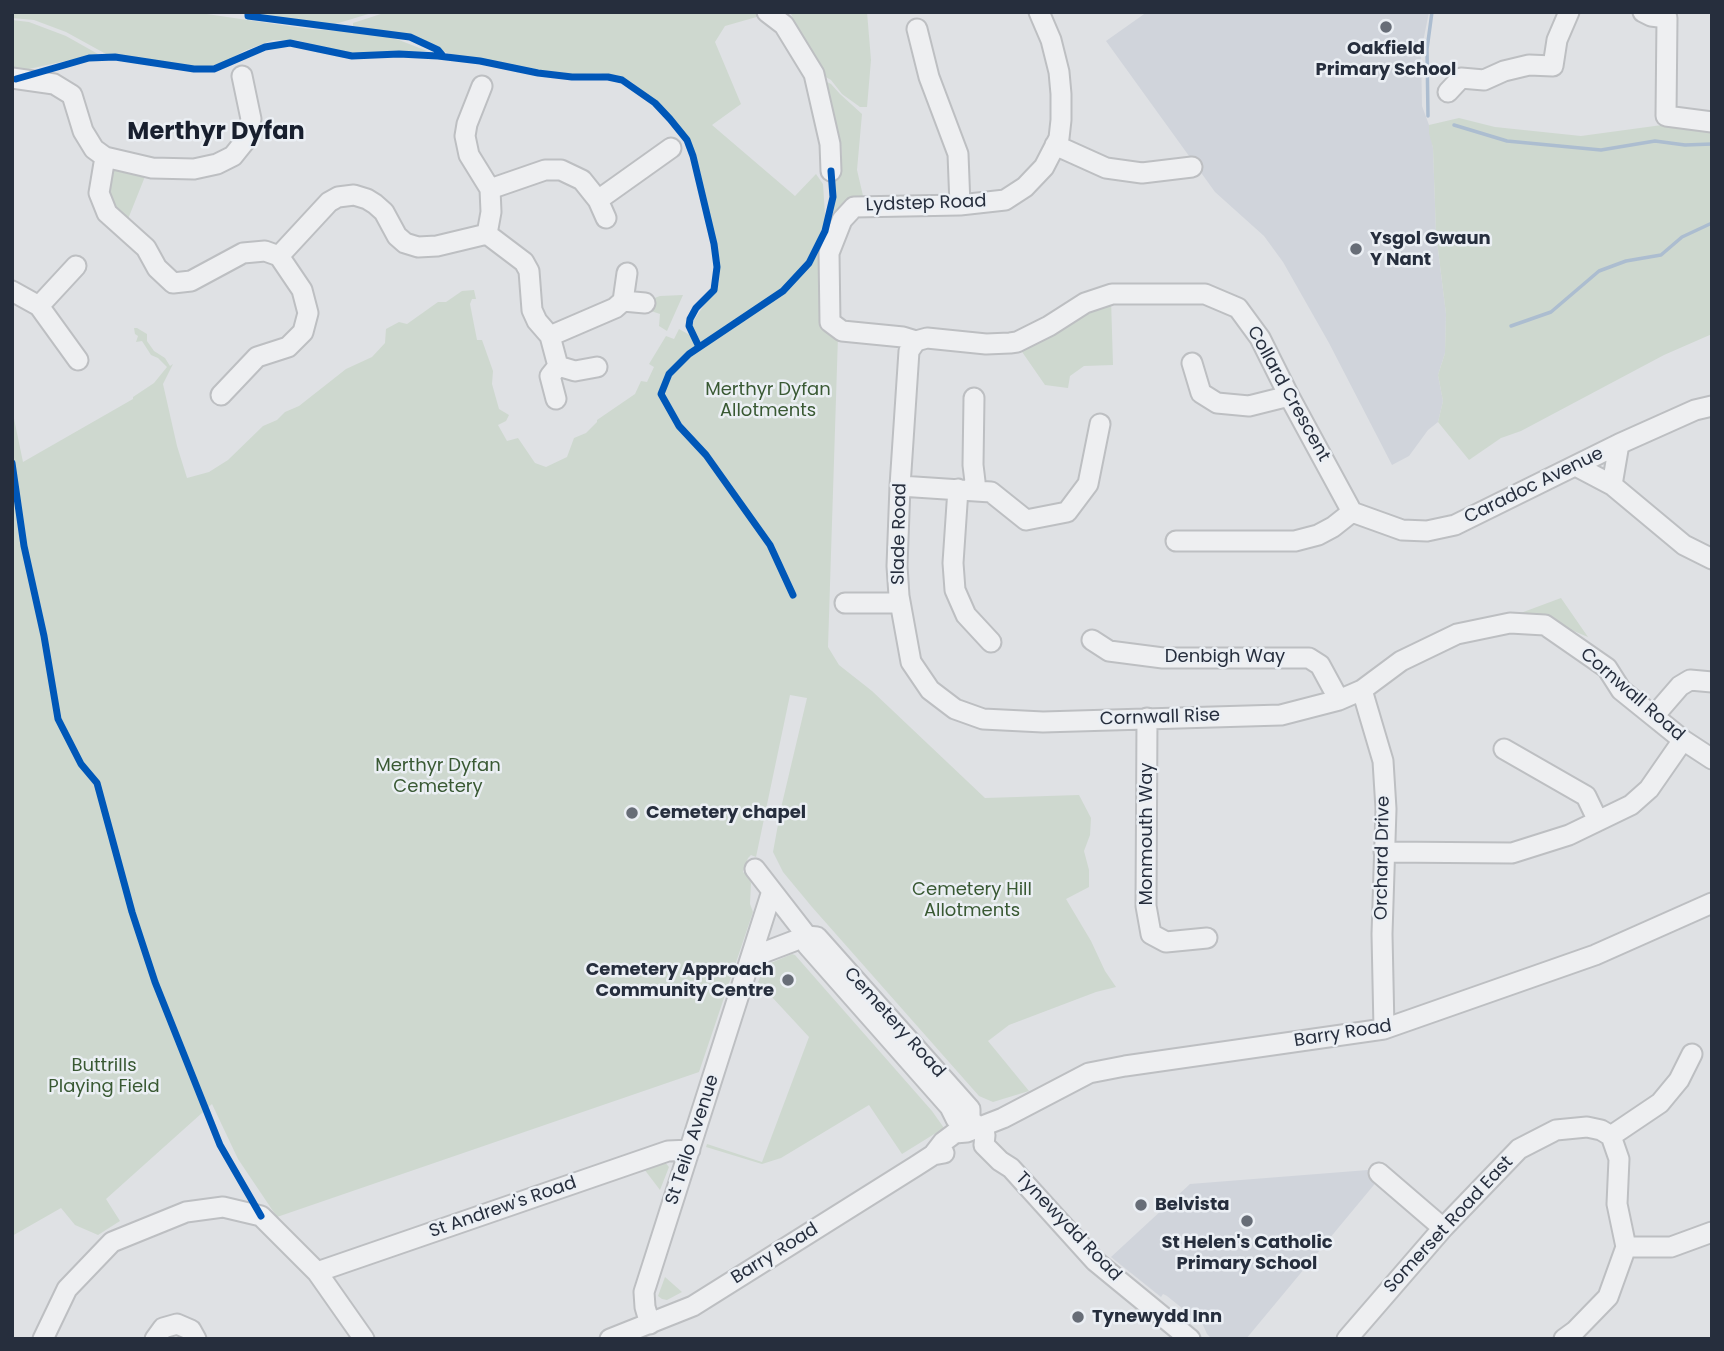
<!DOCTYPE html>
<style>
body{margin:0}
#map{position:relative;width:1724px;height:1351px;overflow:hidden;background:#dfe1e4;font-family:Poppins,sans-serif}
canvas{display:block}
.frame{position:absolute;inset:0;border:14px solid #262e3d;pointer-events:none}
</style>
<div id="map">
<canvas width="1724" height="1351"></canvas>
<div class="frame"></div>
</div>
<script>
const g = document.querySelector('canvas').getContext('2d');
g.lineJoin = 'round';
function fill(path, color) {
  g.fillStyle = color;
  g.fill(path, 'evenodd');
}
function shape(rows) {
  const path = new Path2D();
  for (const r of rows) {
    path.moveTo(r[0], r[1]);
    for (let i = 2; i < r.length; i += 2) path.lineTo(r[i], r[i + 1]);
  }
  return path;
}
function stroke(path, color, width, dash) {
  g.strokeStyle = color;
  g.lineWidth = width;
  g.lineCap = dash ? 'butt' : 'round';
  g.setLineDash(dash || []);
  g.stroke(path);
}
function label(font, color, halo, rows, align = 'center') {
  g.font = font + ' Poppins,sans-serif';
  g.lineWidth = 5;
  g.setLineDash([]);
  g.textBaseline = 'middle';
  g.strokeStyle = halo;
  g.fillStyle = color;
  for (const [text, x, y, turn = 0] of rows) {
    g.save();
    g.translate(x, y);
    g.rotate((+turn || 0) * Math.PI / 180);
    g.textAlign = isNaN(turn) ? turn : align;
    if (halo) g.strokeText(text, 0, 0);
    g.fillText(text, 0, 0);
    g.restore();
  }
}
const built = shape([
 [1147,12,1429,12,1421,52,1422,106,1429,125,1433,148,1436,233,1446,314,1445,353,1438,375,1443,401,1438,422,1428,430,1409,456,1392,465,1329,343,1283,262,1264,236,1215,192,1106,41],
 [1368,1170,1378,1180,1246,1339,1212,1339,1207,1334,1203,1325,1167,1296,1163,1294,1161,1297,1111,1257,1190,1184]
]);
const green = shape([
 [12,12,193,12,309,29,370,33,399,40,427,51,357,55,319,47,297,40,273,40,244,51,224,63,205,68,176,67,137,58,106,54,66,32,34,20,12,18],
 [256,12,375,12,332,25,283,22,258,16],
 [387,12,753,12,760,16,725,26,715,42,741,104,712,125,795,196,816,174,823,184,825,215,822,269,838,336,828,647,839,665,872,691,985,798,1079,795,1091,818,1090,835,1084,851,1089,870,1089,887,1066,899,1091,941,1105,971,1116,987,1096,992,1009,1025,988,1041,1029,1091,993,1102,979,1096,812,907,783,872,773,852,781,808,807,698,790,695,756,857,751,855,748,858,743,872,749,877,751,883,750,904,753,912,699,1072,277,1217,238,1159,212,1104,106,1199,120,1221,98,1235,75,1225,61,1208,12,1236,12,409,23,462,133,399,133,397,154,383,167,367,158,358,151,355,142,341,136,342,138,336,135,334,134,328,137,328,147,334,147,341,154,351,165,358,170,366,173,364,163,384,177,446,187,478,209,472,228,460,263,426,277,420,285,412,299,406,346,369,372,357,385,343,386,329,399,322,407,324,438,302,446,302,462,291,474,290,476,299,472,299,470,304,477,340,482,340,493,371,492,384,499,409,509,415,506,421,498,425,507,441,518,438,535,463,546,467,567,457,574,438,586,433,597,422,597,420,635,394,641,381,647,382,654,367,649,364,666,336,674,339,679,329,697,339,692,328,694,320,719,283,720,264,717,246,696,154,688,139,654,100,630,81,599,73,569,75,453,55,409,38,353,26,353,23],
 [816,12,867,12,871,60,867,107,860,107,842,94,831,80,824,76,824,72,810,55,791,14],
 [12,20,29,22,66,36,98,54,24,70,12,68],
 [823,80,831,84,840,94,862,114,857,170,864,200,833,223,834,168,836,160,842,158,841,142,833,139],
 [1459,118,1495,127,1581,136,1662,125,1712,128,1712,334,1664,355,1521,431,1501,438,1469,460,1438,422,1443,401,1438,375,1445,353,1446,314,1436,233,1433,148,1429,133,1429,125],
 [120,169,146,174,128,219,116,210,109,194,114,171],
 [683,295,667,331,659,326,660,314,645,309,649,300,660,296],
 [1111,299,1113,365,1084,366,1070,376,1068,388,1045,385,1018,346],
 [1561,598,1588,637,1538,616,1518,614],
 [792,954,795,955,932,1111,944,1128,902,1154,869,1105,781,1158,762,1164,706,1147,707,1144,762,1162,809,1037,758,982,766,965],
 [664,1161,669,1167,660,1190,644,1169],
 [665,1277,682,1292,667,1300,662,1299,658,1296]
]);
const stream = shape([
 [1428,116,1427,49,1432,12],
 [1454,125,1507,141,1601,150,1655,141,1685,145,1712,144],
 [1511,326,1551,312,1599,271,1626,261,1661,255,1682,237,1712,223]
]);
const minor = shape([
 [767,12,784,25,814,74,830,144,831,171],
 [1039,12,1051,40,1059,72,1061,94,1061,120,1059,138,1044,167,1025,187,1005,200,960,205,854,207,842,220,829,253,830,322,842,331,903,337,916,341,927,338,986,344,1010,343,1017,342,1049,326,1085,303,1112,294,1205,294,1238,308,1260,338,1289,396,1352,512],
 [1643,12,1651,16,1667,18,1666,116,1712,122],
 [917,29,929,77,958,154,960,205],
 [12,78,54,84,72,95,83,131,94,149,105,157,152,168,194,169,217,164,233,156,245,141,251,119,242,76],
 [1448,92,1461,78,1484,80,1504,71,1529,65,1553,66,1557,40,1569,12],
 [1055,145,1106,168,1142,173,1192,167],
 [105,157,99,193,107,213,146,248,157,268,173,283,191,281,243,253,265,251,279,256,329,202,338,197,354,195,367,199,375,204,384,212,397,236,405,243,418,247,437,246,487,234,491,212,490,189,469,155,465,136,467,124,482,86],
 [490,189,545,170,561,170,582,180,598,200,606,218],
 [598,200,671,148],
 [487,234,524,262,529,271,532,310,537,321,550,336,558,366,550,376,556,399],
 [12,291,39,306,78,360],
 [623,301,645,303],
 [39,306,76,266],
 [550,336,615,308,623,301,627,273],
 [916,341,909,351,900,486,897,566,899,596,911,662,930,690,955,709,983,719,1043,722,1281,715,1339,700,1362,690,1401,661,1457,634,1510,623,1545,625,1607,668,1621,690,1683,740,1712,759],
 [1192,363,1201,393,1217,403,1249,406,1289,396],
 [558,366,575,371,597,367],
 [221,395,257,357,288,347,303,332,308,313,302,290,279,256],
 [974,398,973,465,976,490],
 [1576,466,1612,485,1684,545,1712,559],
 [1612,485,1619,444],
 [900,486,991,492,1026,520,1067,512,1088,484,1100,424],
 [958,489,953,563,955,590,966,615,991,642],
 [1352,512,1402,530,1427,531,1455,525,1619,444,1695,410,1712,406],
 [1176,541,1295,541,1318,535,1333,527,1352,512],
 [845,603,900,603],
 [1092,640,1109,651,1163,658,1309,658,1320,665,1339,700],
 [1362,690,1383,761,1386,809,1382,934,1384,1029],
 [1654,716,1680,686,1690,680,1712,682],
 [1147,718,1146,906,1151,934,1166,942,1207,938],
 [1504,749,1586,796,1598,821],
 [1384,852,1512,853,1569,835,1631,805,1649,789,1683,740],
 [755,869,807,936,807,945,950,1107,956,1119,970,1120,979,1127,985,1135,984,1145,1000,1161,1011,1168,1095,1261,1190,1339],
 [752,957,807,936,817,937,970,1109,970,1120],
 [1611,1136,1619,1159,1617,1204,1626,1247],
 [933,1155,943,1142,955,1133,967,1132,1003,1118,1089,1073,1125,1066,1384,1029,1595,955,1712,903],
 [1379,1173,1443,1228],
 [317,1272,668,1151,690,1150],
 [650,1324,645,1307,644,1292,772,891],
 [43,1339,67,1289,112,1242,186,1212,223,1207,261,1216,317,1272,364,1339],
 [155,1339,163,1328,177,1324,191,1330,196,1339],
 [610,1339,693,1306,916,1166,933,1155,944,1153],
 [1347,1339,1443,1228,1519,1149,1556,1130,1587,1127,1601,1130,1611,1136,1660,1103,1679,1080,1692,1054],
 [1564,1339,1575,1331,1608,1297,1626,1247,1671,1247,1712,1232]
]);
const cycleway = shape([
 [248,12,248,16,410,37,438,50,443,56],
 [16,79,89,58,115,57,194,69,214,69,265,47,290,43,352,56,399,54,438,56,480,61,538,73,572,77,608,77,622,80,655,103,670,119,687,140,693,156,714,244,717,267,714,290,696,308,690,319,689,326,699,347],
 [12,463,24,546,44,636,58,719,81,764,97,783,132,912,155,982,220,1145,261,1216],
 [793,595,770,545,706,455,679,426,661,394,669,374,689,354,783,291,809,263,825,231,833,197,831,171]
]);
const markers = [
 [1386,27,7,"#676d77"],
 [1356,249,7,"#676d77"],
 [632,813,7,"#676d77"],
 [788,980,7,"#676d77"],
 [1141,1205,7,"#676d77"],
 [1247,1221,7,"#676d77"],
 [1078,1317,7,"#676d77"]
];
const poiNames = [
 ["Oakfield",1386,49,"center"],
 ["Primary School",1386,70,"center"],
 ["Ysgol Gwaun",1370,239],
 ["Y Nant",1370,260],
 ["Cemetery chapel",646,813],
 ["Cemetery Approach",774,970,"right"],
 ["Community Centre",774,991,"right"],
 ["Belvista",1155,1205],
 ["St Helen's Catholic",1247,1243,"center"],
 ["Primary School",1247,1264,"center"],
 ["Tynewydd Inn",1092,1317]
];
const streetNames = [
 ["Lydstep Road",926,204,-2],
 ["Collard Crescent",1288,394,61],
 ["Caradoc Avenue",1534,486,-26],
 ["Slade Road",900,534,-89],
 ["Denbigh Way",1225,657],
 ["Cornwall Road",1632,695,41],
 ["Cornwall Rise",1160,718,-2],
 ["Monmouth Way",1147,834,-90],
 ["Orchard Drive",1383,858,-89],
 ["Cemetery Road",894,1023,48],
 ["Barry Road",1343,1034,-9],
 ["St Teilo Avenue",693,1140,-72],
 ["St Andrew's Road",503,1208,-19],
 ["Somerset Road East",1449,1225,-47],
 ["Tynewydd Road",1068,1227,46],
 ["Barry Road",775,1254,-32]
];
const parkNames = [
 ["Merthyr Dyfan",768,390],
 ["Allotments",768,411],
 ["Merthyr Dyfan",438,766],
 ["Cemetery",438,787],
 ["Cemetery Hill",972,890],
 ["Allotments",972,911],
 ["Buttrills",104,1066],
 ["Playing Field",104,1087]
];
const districtNames = [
 ["Merthyr Dyfan",216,133]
];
fill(built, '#d0d4db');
fill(green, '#ced8cf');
stroke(stream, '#acbdd0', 3.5);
stroke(minor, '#bdbfc2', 23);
stroke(minor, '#eeeff1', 19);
stroke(cycleway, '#0057b8', 7);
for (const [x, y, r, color] of markers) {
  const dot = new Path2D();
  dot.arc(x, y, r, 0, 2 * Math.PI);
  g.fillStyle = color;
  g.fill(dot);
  stroke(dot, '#ebeff4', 2.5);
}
label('bold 18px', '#262e3d', '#ebeff4', poiNames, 'left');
label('18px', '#262e3d', '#ebeff4', streetNames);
label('18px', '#395933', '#ebeff4', parkNames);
label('bold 24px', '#181f2e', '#ebeff4', districtNames);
</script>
